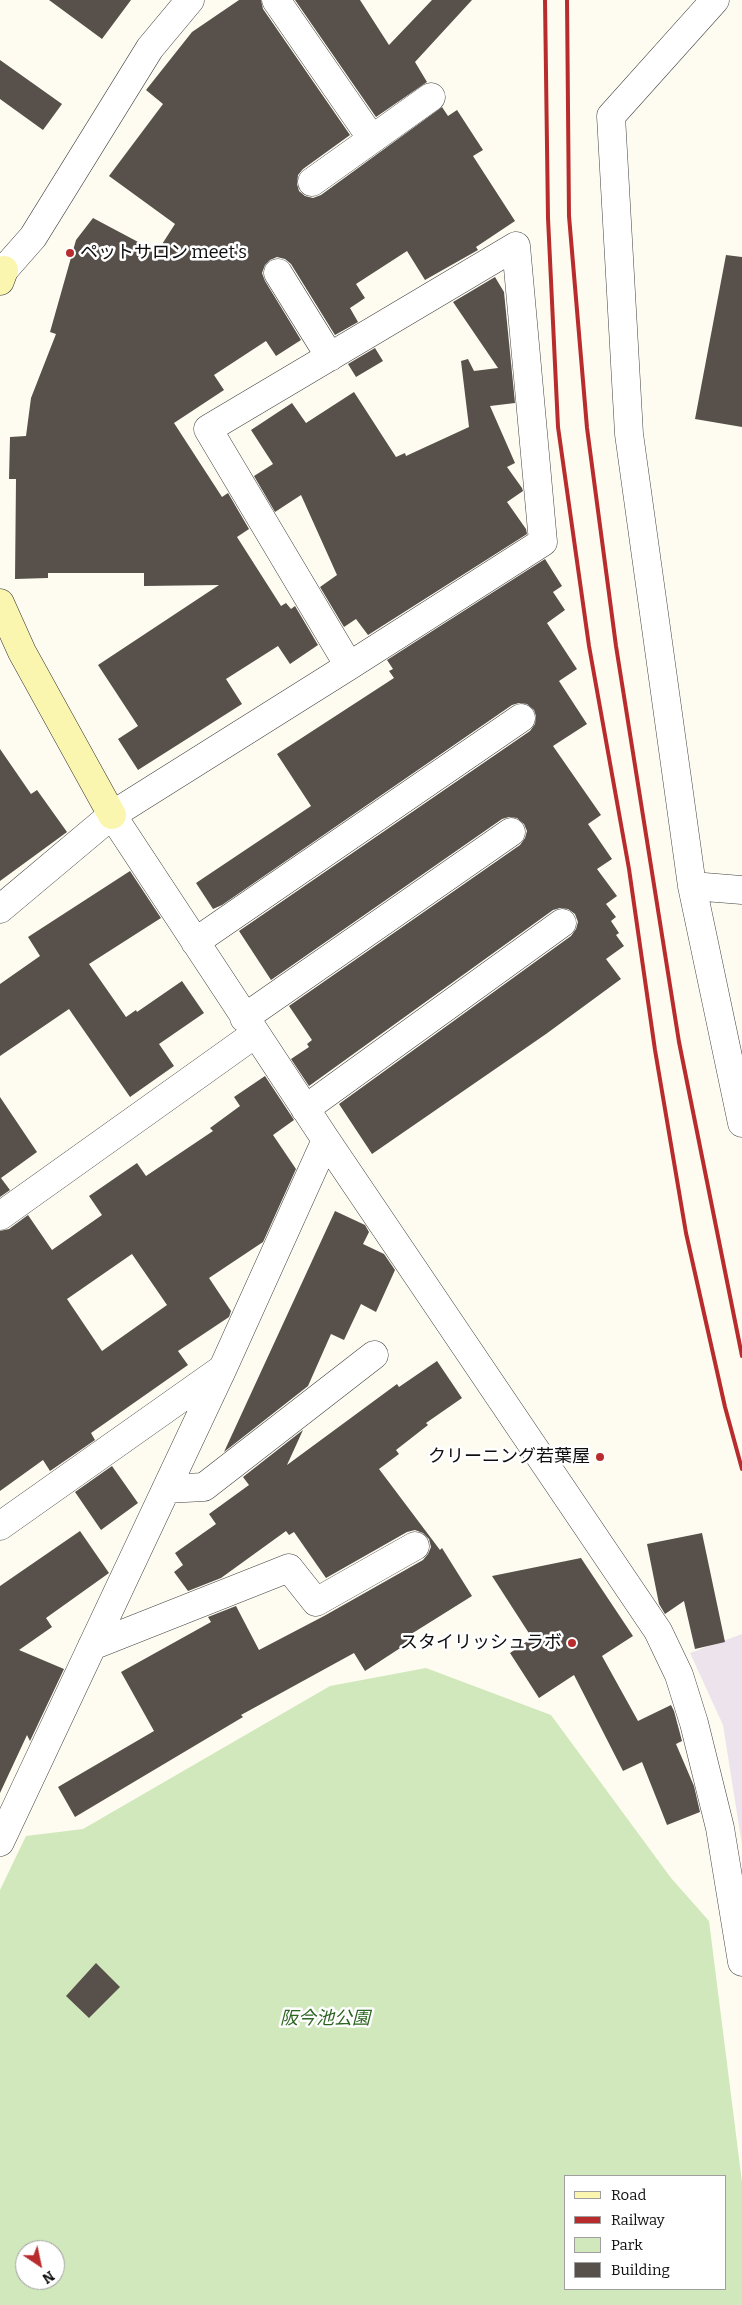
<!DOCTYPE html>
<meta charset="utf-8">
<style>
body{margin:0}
#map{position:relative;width:742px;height:2305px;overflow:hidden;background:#fefcf0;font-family:Bitter,serif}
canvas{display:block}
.legend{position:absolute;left:564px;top:2175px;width:162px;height:115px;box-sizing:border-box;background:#fff;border:1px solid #9f9f9f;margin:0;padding:6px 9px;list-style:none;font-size:15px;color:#0e0e0e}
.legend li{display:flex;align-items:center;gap:10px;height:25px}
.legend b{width:25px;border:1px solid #9f9f9f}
.north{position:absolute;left:15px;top:2240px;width:50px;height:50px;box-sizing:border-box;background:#fff;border:1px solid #9f9f9f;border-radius:50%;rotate:146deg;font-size:14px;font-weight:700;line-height:20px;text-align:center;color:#0e0e0e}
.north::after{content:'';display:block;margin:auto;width:18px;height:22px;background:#b92c2d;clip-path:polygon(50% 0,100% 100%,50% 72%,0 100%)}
</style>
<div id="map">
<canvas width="742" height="2305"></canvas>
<ul class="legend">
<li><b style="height:6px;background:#fbf6af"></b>Road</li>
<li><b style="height:6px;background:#b92c2d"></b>Railway</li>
<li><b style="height:14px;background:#d0e8bb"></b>Park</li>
<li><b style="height:14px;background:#57504b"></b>Building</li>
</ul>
<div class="north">N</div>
</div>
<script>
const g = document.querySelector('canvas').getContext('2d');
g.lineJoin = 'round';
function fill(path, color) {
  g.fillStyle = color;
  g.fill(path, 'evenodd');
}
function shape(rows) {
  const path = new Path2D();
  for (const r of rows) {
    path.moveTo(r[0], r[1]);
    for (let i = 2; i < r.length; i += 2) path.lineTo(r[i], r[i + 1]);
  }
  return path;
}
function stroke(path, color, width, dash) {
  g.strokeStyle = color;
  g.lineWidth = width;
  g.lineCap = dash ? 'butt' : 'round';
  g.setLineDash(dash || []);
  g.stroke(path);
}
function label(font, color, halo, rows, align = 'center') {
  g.font = font + ' Bitter,"Noto Sans JP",serif';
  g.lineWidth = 5;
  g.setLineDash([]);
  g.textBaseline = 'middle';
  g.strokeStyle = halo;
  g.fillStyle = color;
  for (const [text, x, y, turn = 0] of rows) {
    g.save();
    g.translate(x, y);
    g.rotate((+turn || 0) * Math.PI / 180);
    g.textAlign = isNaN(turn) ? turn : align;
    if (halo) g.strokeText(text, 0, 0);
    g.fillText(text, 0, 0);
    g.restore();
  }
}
const industrial = shape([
 [742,1634,742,1845,723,1725,690,1653]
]);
const green = shape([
 [426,1668,551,1715,671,1878,709,1921,742,2182,742,2305,0,2305,0,1890,26,1836,83,1829,330,1686],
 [566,2176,726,2176,726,2289,566,2289],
 [25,2250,55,2250,55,2280,25,2280]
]);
const building = shape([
 [49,0,131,0,102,39],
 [239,0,261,0,263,9,350,135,303,169,298,175,297,184,299,191,305,196,313,198,321,195,442,107,448,116,457,110,483,150,473,156,515,221,476,247,478,250,425,280,407,251,356,284,365,298,350,308,358,322,335,335,291,264,285,259,277,257,270,260,265,265,262,273,265,281,301,340,276,356,266,341,214,375,224,390,174,423,222,497,228,493,249,529,237,537,281,606,286,603,291,609,295,606,318,645,290,664,278,646,226,679,242,704,138,770,118,739,138,726,98,665,219,585,144,586,144,573,48,573,48,578,15,579,16,479,9,479,10,437,26,436,31,398,56,334,50,332,76,240,93,218,157,252,175,224,109,176,163,104,146,90,192,32],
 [295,0,360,0,389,45,432,0,472,0,415,62,427,82,376,117],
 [0,60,62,104,43,130,0,99],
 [726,255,742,257,742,427,695,419],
 [495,277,504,292,515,403,490,406,515,463,507,467,522,488,523,491,507,502,526,529,527,534,368,635,356,619,344,627,320,587,337,575,301,495,275,512,254,476,273,464,251,430,292,403,306,423,354,392,396,457,405,453,406,456,469,427,461,361,468,359,474,371,498,368,453,302],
 [375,348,383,361,356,377,348,364],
 [545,559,562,586,553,592,565,610,547,623,577,669,559,681,587,724,553,746,601,815,588,824,612,859,597,869,617,896,606,904,616,917,611,921,619,933,616,935,624,946,606,959,621,979,546,1034,372,1154,339,1104,571,936,576,929,578,922,575,914,568,909,560,908,553,910,309,1086,291,1059,309,1047,307,1044,312,1040,289,1006,520,845,525,838,527,831,524,824,517,818,509,817,502,819,271,980,239,931,530,731,535,724,536,716,534,710,527,704,519,703,512,705,222,905,213,909,196,883,311,806,277,754,394,678,389,671,393,669,387,660],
 [0,749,31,794,37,790,67,832,0,881],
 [130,871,161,918,89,964,126,1017,136,1010,137,1012,182,981,204,1013,159,1044,174,1066,130,1097,69,1009,0,1056,0,984,40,956,28,937],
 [265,1076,294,1120,273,1135,296,1169,263,1242,209,1278,231,1311,229,1317,178,1351,188,1365,91,1433,95,1440,50,1471,43,1460,0,1491,0,1231,9,1229,28,1215,52,1250,102,1215,89,1196,137,1163,146,1176,213,1131,210,1128,240,1106,234,1097],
 [132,1254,167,1305,102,1351,67,1299],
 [0,1097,37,1152,1,1178,10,1190,0,1197],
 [335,1211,365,1225,369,1232,363,1244,384,1254,395,1270,376,1312,361,1304,344,1340,331,1334,308,1386,224,1452],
 [437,1361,462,1398,426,1423,428,1425,396,1450,399,1454,379,1469,440,1550,442,1548,472,1596,408,1636,411,1641,365,1671,354,1653,241,1715,243,1717,75,1817,58,1787,154,1731,121,1672,211,1622,208,1617,236,1606,259,1650,324,1616,423,1560,428,1554,431,1547,429,1539,423,1533,415,1530,407,1532,326,1578,294,1532,289,1535,286,1531,221,1578,188,1591,174,1572,183,1565,175,1553,216,1524,209,1514,249,1485,243,1477,303,1430,287,1465,397,1384,399,1387],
 [112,1466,138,1503,101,1530,75,1492],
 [80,1531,109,1573,46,1618,52,1627,19,1650,64,1669,30,1741,27,1735,0,1793,0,1586],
 [702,1533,725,1642,695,1649,684,1601,665,1614,659,1604,647,1544],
 [581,1558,633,1636,602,1656,638,1721,671,1705,674,1711,682,1741,676,1744,694,1786,700,1812,667,1825,642,1762,623,1771,574,1675,539,1698,510,1653,532,1638,492,1576],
 [96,1963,120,1987,89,2018,66,1996]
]);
const street = shape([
 [276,0,372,139],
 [715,0,611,116,629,434,692,886,742,1123],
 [312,182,431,97],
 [0,268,4,270,33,237,150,48,190,0],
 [278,273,330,357],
 [112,815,326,1140,658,1631,679,1675,694,1723,720,1828,742,1962],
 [692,886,742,890],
 [0,909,112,815,349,666,543,542,516,246,208,429,349,666],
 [195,942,521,718],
 [244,1018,511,832],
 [305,1109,562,923],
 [0,1216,255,1034],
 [166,1489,204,1487,374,1355],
 [0,1526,222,1369],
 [92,1646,289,1568,316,1602,415,1546],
 [0,1842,223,1368,326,1140]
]);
const secondary = shape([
 [0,281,4,270],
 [0,603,22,652,112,815]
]);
const rail = shape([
 [545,0,548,218,558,427,589,646,629,869,655,1050,686,1233,725,1407,742,1469],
 [567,0,569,216,587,428,616,646,679,1042,742,1356]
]);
const markers = [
 [70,253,5,"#b92c2d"],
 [600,1457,5,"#b92c2d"],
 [572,1643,5,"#b92c2d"]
];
const poiNames = [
 ["ペットサロン meet's",80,253,"left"],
 ["クリーニング若葉屋",590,1457],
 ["スタイリッシュラボ",562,1643]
];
const parkNames = [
 ["阪今池公園",325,2019]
];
fill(industrial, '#ece3ed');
fill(green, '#d0e8bb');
fill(building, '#57504b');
stroke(street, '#414141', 29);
stroke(secondary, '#303030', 29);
stroke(street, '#fff', 28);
stroke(secondary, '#fbf6af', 28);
stroke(rail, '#b92c2d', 4);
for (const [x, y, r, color] of markers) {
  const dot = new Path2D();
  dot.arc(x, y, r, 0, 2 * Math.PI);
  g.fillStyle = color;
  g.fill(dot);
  stroke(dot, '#fff', 2);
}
label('18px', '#0e0e0e', '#fff', poiNames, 'right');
label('italic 18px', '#2c6421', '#fff', parkNames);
</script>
